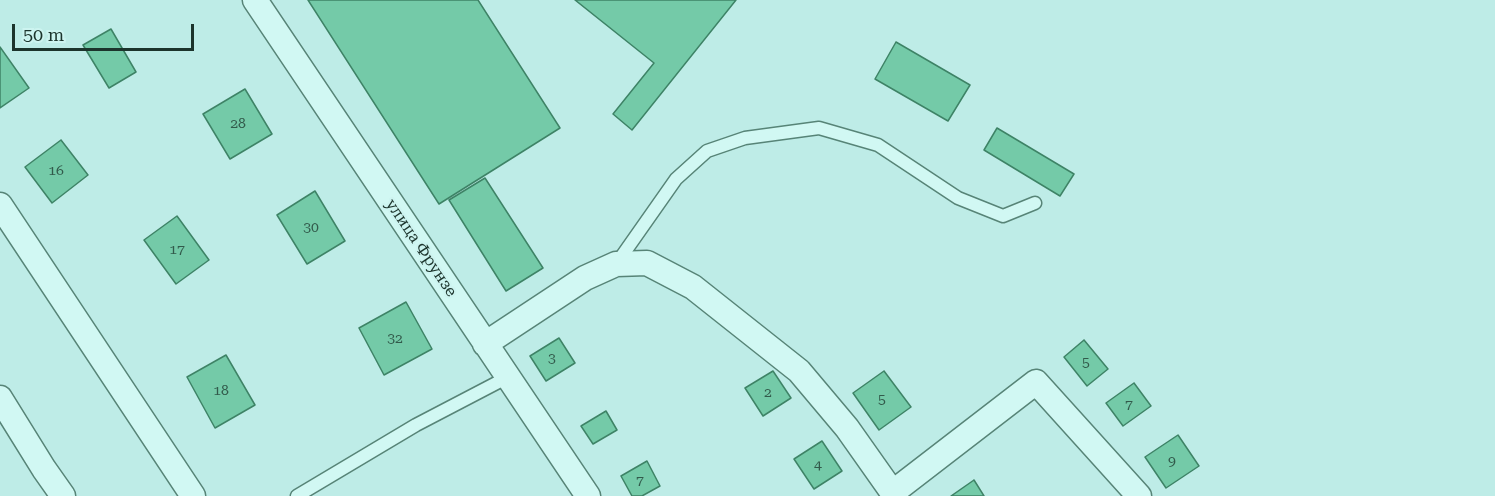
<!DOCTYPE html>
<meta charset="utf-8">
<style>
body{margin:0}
#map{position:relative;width:1495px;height:496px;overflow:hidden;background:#beece7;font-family:"Roboto Serif",serif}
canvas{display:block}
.scale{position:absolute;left:12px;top:24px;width:182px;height:27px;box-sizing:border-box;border:3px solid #1c342c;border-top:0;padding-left:8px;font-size:18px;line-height:21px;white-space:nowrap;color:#1c342c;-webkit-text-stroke:4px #cdf4f0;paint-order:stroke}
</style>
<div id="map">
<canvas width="1495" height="496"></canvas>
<div class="scale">50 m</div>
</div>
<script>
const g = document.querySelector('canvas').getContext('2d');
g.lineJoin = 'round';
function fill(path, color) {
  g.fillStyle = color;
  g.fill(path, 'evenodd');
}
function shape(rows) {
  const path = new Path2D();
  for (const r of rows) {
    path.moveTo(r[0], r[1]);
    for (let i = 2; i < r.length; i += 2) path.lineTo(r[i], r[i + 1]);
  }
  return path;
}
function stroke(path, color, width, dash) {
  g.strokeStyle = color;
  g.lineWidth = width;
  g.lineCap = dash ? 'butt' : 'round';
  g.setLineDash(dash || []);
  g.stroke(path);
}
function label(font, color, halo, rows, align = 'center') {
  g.font = font + ' "Roboto Serif",serif';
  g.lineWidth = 4.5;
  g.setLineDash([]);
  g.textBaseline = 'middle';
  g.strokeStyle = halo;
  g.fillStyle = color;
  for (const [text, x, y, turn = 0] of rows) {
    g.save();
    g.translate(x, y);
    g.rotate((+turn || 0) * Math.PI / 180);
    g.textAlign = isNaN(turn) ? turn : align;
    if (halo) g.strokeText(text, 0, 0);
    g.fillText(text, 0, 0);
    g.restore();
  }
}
const building = shape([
 [308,0,478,0,560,128,439,204,308,0],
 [575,0,736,0,632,130,613,114,654,63,575,0],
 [111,29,136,72,109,88,83,45,111,29],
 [896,42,970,85,948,121,875,79,896,42],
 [0,47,29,88,0,108,0,47],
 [245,89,272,134,230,159,203,114,245,89],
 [997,128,1074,174,1060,196,984,150,997,128],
 [61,140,88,175,52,203,25,167,61,140],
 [485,178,543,268,506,291,449,200,485,178],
 [315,191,345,241,307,264,277,215,315,191],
 [177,216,209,260,176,284,144,240,177,216],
 [406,302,432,349,384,375,359,328,406,302],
 [559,338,575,363,546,381,530,356,559,338],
 [1084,340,1108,369,1087,386,1064,357,1084,340],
 [226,355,255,405,215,428,187,377,226,355],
 [773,371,791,398,763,416,745,388,773,371],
 [884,371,911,407,879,430,853,393,884,371],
 [1134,383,1151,406,1123,426,1106,403,1134,383],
 [606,411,617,430,593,444,581,426,606,411],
 [1178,435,1199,466,1166,488,1145,457,1178,435],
 [822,441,842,471,814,489,794,459,822,441],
 [647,461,660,486,642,496,632,496,621,476,647,461],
 [974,480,984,496,951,496,974,480]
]);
const service = shape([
 [617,263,676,179,707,151,745,138,819,128,878,145,958,198,1003,216,1035,203],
 [297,496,416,425,508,377]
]);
const minor = shape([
 [255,0,588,496],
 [0,205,193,496],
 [485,344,585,278,616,264,647,263,693,287,799,371,847,428,895,496],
 [0,398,44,469,63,496],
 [892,493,1036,382,1139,496]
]);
const numberNames = [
 ["28",238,124],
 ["16",56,171],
 ["30",311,228],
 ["17",177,250],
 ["32",395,339],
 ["3",552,359],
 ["5",1086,363],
 ["18",221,391],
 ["2",768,393],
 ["5",882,400],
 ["7",1129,405],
 ["9",1172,462],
 ["4",818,465],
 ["7",640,481]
];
const streetNames = [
 ["улица Фрунзе",421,248,56]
];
fill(building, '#74caa8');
stroke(building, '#3e8366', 1.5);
stroke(service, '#578477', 15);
stroke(minor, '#578477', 27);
stroke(service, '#d1f8f3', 12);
stroke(minor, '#d1f8f3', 24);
label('14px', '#325a4b', null, numberNames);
label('16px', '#1c342c', '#cdf4f0', streetNames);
</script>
